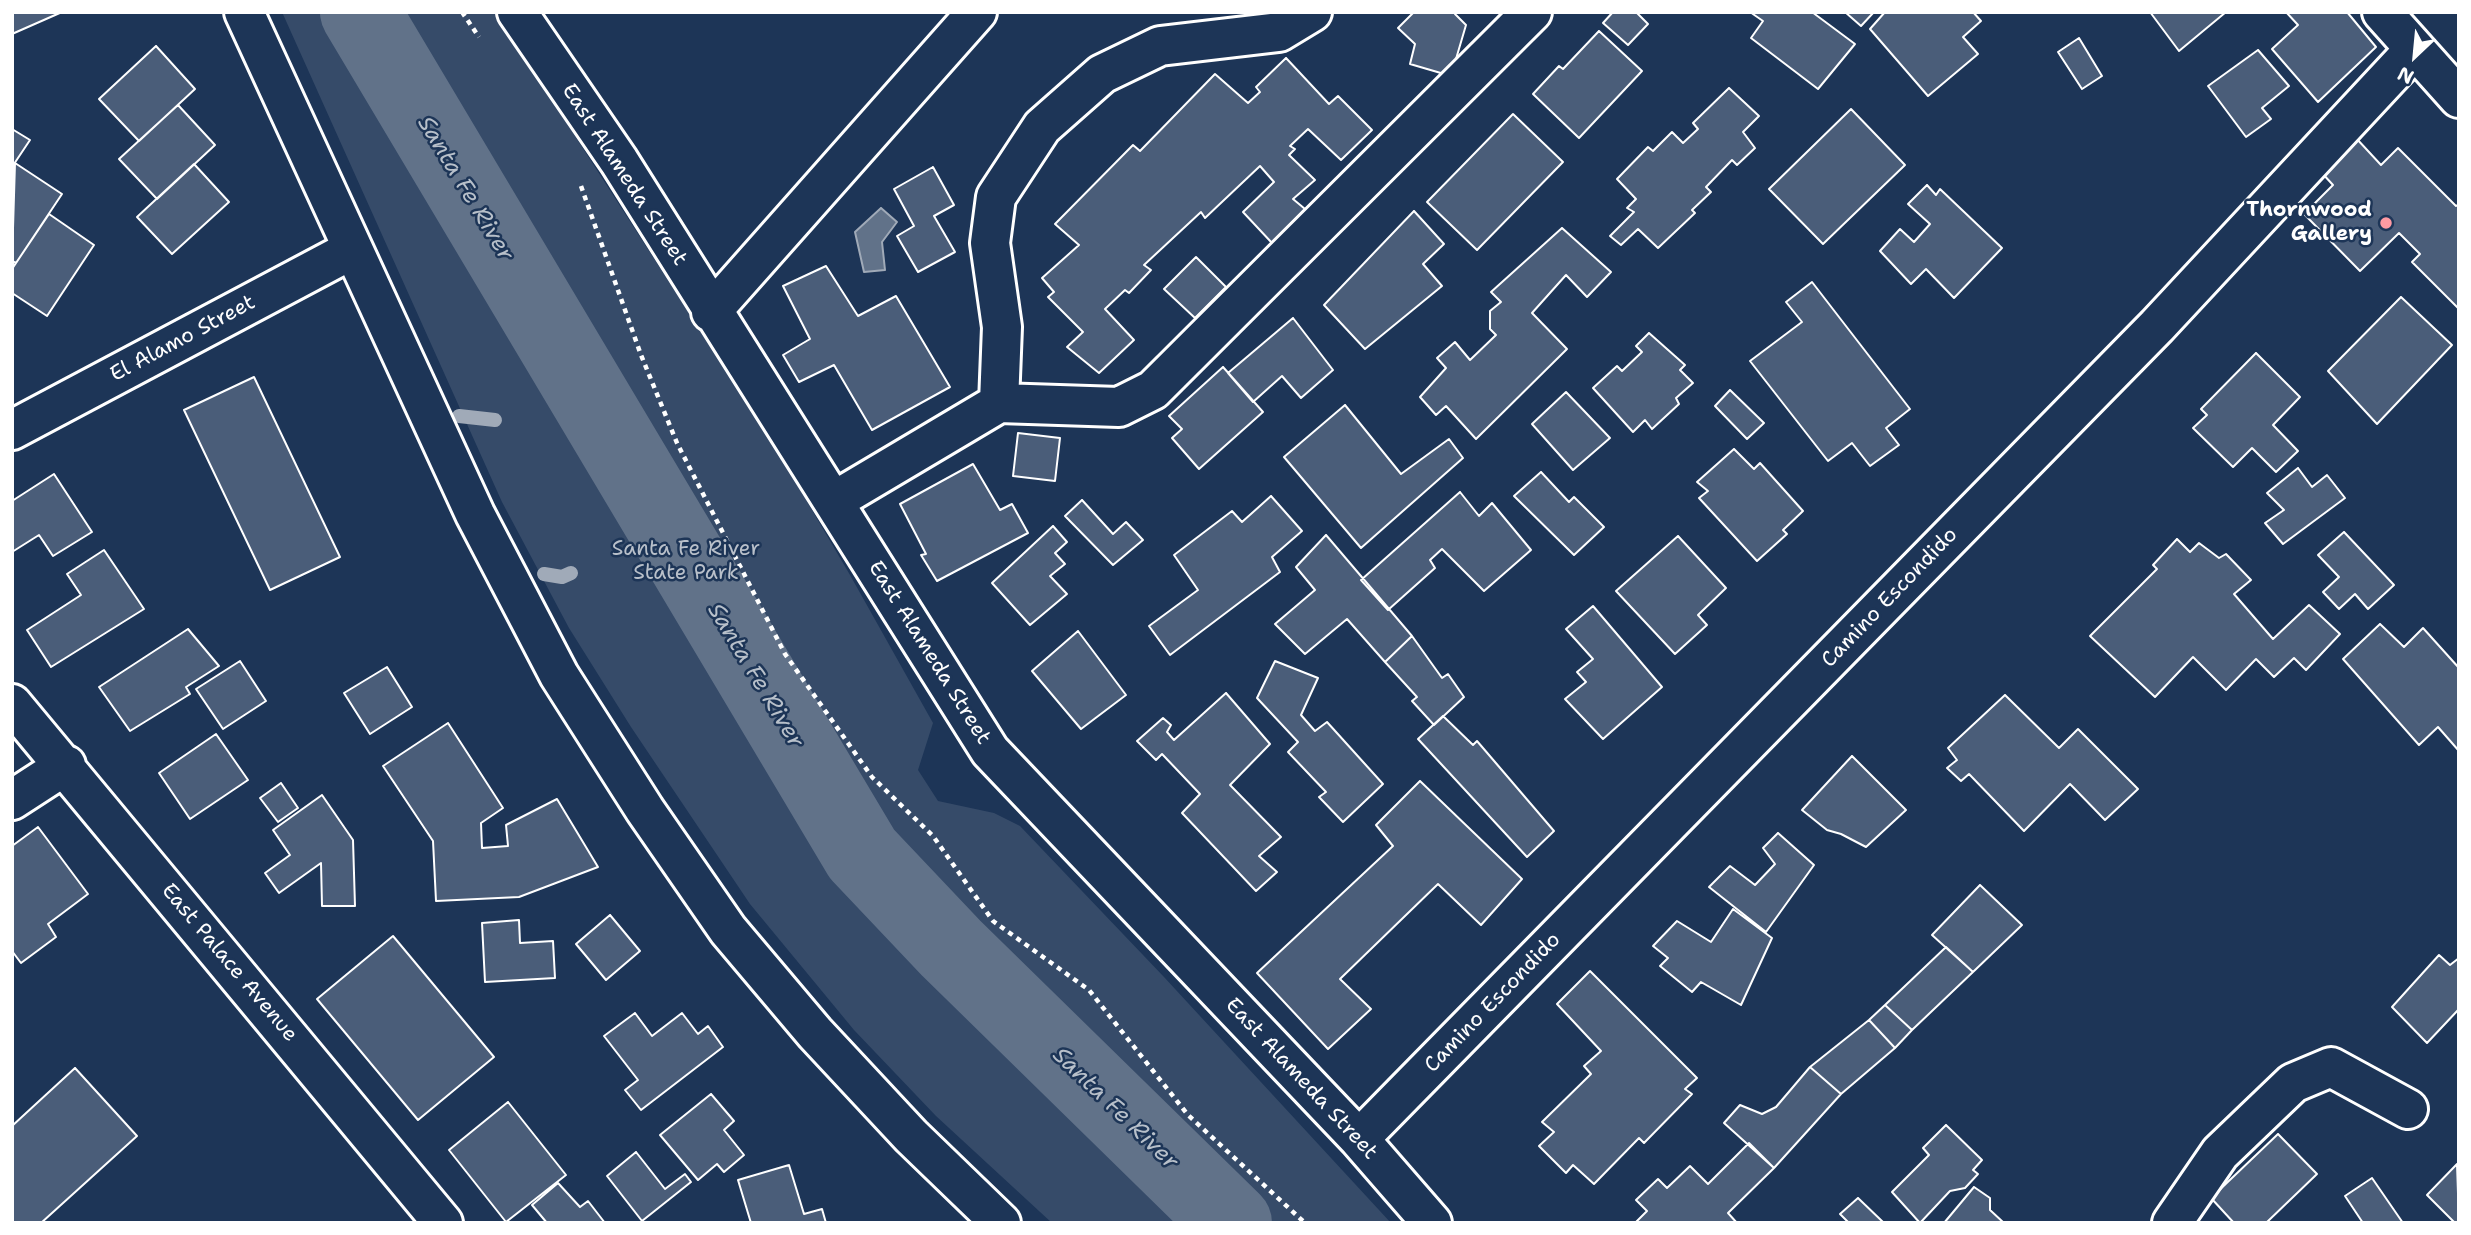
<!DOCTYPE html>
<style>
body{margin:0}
#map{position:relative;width:2471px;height:1235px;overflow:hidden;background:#1d3557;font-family:"Shantell Sans",sans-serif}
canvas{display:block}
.frame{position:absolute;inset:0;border:14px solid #fff;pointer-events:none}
.north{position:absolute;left:2380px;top:21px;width:70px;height:70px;-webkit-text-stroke:5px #1d3557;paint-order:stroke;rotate:206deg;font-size:19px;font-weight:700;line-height:28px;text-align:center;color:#fff}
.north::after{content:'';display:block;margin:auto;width:24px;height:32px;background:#fff;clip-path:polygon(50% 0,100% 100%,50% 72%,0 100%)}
</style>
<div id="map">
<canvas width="2471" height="1235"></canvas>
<div class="frame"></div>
<div class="north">N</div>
</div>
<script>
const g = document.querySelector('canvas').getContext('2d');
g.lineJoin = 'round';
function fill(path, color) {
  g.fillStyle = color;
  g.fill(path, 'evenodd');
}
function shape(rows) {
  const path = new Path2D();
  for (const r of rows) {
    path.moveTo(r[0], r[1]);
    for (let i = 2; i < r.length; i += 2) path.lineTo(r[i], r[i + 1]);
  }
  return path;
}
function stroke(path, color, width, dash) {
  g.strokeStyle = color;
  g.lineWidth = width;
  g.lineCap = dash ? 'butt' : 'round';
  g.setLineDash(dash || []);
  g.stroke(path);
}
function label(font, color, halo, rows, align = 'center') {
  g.font = font + ' "Shantell Sans",sans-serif';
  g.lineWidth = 5;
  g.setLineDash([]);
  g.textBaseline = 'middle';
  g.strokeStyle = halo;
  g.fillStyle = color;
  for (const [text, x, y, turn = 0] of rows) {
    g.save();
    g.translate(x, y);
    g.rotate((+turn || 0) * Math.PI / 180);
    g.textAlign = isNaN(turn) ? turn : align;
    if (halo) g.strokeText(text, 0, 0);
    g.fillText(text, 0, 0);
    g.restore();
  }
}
const green = shape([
 [282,12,495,12,771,440,850,575,933,723,918,770,938,801,994,813,1020,826,1164,977,1391,1223,1052,1223,936,1116,854,1030,750,904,631,727,569,628,502,502]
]);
const water = shape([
 [881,208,897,222,882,242,885,270,864,272,855,232,881,208]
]);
const stream = shape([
 [459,416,495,420],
 [544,574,562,577,571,573]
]);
const river = shape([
 [360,12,862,854,951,948,1232,1223]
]);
const building = shape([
 [12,12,62,12,12,34,12,12],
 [1414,12,1457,12,1455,14,1466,25,1451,76,1410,64,1415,44,1398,28,1414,12],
 [1613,12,1636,12,1648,24,1628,45,1603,23,1613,12],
 [1750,12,1812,12,1855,44,1818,89,1751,38,1763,21,1750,12],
 [1845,12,1874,12,1861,26,1845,12],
 [1885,12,1973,12,1981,21,1963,37,1978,54,1928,96,1870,29,1885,12],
 [2150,12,2226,12,2179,51,2150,12],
 [2286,12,2347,12,2376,47,2318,102,2272,49,2298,25,2286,12],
 [1599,31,1642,71,1579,138,1533,94,1559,66,1563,69,1599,31],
 [2079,38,2102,76,2082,89,2058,52,2079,38],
 [156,46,195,89,139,141,99,99,156,46],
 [2258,50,2289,86,2262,108,2271,119,2246,137,2208,86,2258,50],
 [1286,58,1329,104,1338,96,1372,130,1341,160,1308,129,1290,146,1295,149,1289,155,1315,180,1293,199,1305,209,1272,243,1243,212,1274,182,1260,166,1205,218,1201,212,1144,265,1151,270,1129,293,1125,290,1105,309,1134,340,1099,373,1067,347,1083,332,1048,297,1054,292,1042,278,1079,245,1055,224,1133,145,1140,151,1215,74,1248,103,1260,92,1256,87,1286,58],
 [1729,88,1759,116,1743,132,1755,148,1737,165,1732,160,1706,187,1711,192,1692,210,1695,213,1658,248,1638,229,1621,245,1610,236,1634,212,1627,208,1636,199,1617,179,1648,147,1653,151,1672,132,1683,143,1698,129,1693,123,1729,88],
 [178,105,215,145,157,199,119,159,178,105],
 [1851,109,1905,165,1823,244,1769,189,1851,109],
 [1513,114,1563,162,1477,250,1427,202,1513,114],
 [12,129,30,140,12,167,12,129],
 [2356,138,2381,165,2398,148,2456,206,2459,204,2459,309,2412,262,2420,254,2399,233,2360,271,2304,214,2333,185,2321,172,2356,138],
 [15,163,62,194,16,263,12,261,15,163],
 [194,164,229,202,172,254,137,217,194,164],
 [933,167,954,205,934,216,955,252,918,272,897,236,914,226,894,189,933,167],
 [1927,185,1936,195,1940,189,2002,248,1954,298,1926,269,1911,284,1880,251,1900,229,1914,242,1930,224,1908,204,1927,185],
 [1414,211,1444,244,1423,264,1442,286,1365,349,1324,305,1414,211],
 [49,214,94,245,47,316,12,293,12,269,49,214],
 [1562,228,1611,272,1587,297,1566,275,1532,313,1567,349,1476,439,1446,406,1436,415,1420,397,1446,368,1437,358,1455,342,1470,360,1496,335,1490,329,1490,311,1501,302,1491,292,1562,228],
 [1196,257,1226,287,1195,318,1164,289,1196,257],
 [826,266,858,316,896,296,950,387,872,430,834,365,799,382,783,355,810,339,783,286,826,266],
 [1812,282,1910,409,1886,428,1899,445,1870,466,1852,443,1828,461,1750,361,1802,322,1786,302,1812,282],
 [2401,297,2452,345,2377,424,2328,371,2401,297],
 [1293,318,1333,370,1301,398,1282,376,1253,402,1228,373,1293,318],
 [1649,333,1685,365,1680,370,1693,383,1676,398,1679,404,1652,429,1645,420,1633,432,1593,388,1617,366,1622,371,1642,352,1636,346,1649,333],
 [2256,353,2300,397,2273,425,2298,451,2276,472,2252,448,2233,467,2193,428,2207,415,2201,409,2256,353],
 [1223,367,1263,412,1199,469,1172,438,1182,429,1169,416,1223,367],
 [254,377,340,557,270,590,184,410,254,377],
 [1730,390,1764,423,1747,439,1715,406,1730,390],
 [1566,392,1610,438,1573,470,1532,424,1566,392],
 [1345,405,1401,474,1449,439,1463,458,1361,548,1284,457,1345,405],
 [1018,433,1060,438,1055,481,1013,476,1018,433],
 [1734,449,1754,469,1760,463,1803,511,1783,530,1787,534,1757,561,1699,498,1708,491,1697,482,1734,449],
 [973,464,1000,510,1012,504,1028,533,937,581,921,555,926,554,900,504,973,464],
 [2298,468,2312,487,2327,475,2345,498,2283,544,2265,523,2284,510,2267,493,2298,468],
 [1541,472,1569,502,1574,497,1604,527,1574,555,1514,496,1541,472],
 [54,474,92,532,53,556,39,535,12,552,12,501,54,474],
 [1460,492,1479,516,1492,503,1531,550,1484,591,1442,549,1430,560,1435,568,1388,610,1361,580,1460,492],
 [1271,496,1302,531,1272,557,1280,572,1170,655,1149,626,1198,590,1174,555,1232,511,1242,522,1271,496],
 [1082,500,1113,534,1126,522,1143,540,1113,565,1065,516,1082,500],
 [1053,526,1067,542,1055,553,1065,564,1050,576,1067,594,1030,625,992,583,1053,526],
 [2344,532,2394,585,2368,609,2355,594,2339,609,2323,592,2339,577,2318,555,2344,532],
 [1326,535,1412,636,1385,662,1347,619,1305,654,1275,624,1315,590,1296,567,1326,535],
 [1678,536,1726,588,1698,615,1707,625,1675,654,1616,591,1678,536],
 [2177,539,2190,552,2199,543,2219,558,2226,554,2251,580,2234,594,2273,639,2309,605,2340,634,2306,670,2294,658,2274,677,2256,659,2226,690,2193,657,2155,697,2090,636,2157,569,2153,565,2177,539],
 [104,550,144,609,51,667,27,630,81,595,67,574,104,550],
 [1593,606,1662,687,1603,739,1565,699,1586,682,1577,672,1593,659,1566,629,1593,606],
 [2380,624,2404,647,2423,628,2459,668,2459,751,2438,727,2419,745,2343,659,2380,624],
 [188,629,219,666,186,687,190,694,130,731,99,687,188,629],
 [1078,631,1126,695,1081,729,1032,671,1078,631],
 [1412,636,1442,678,1448,674,1464,697,1434,725,1412,701,1417,697,1385,662,1412,636],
 [240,661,266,701,223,729,196,689,240,661],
 [1275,661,1318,678,1301,715,1315,731,1327,722,1383,784,1343,822,1319,797,1326,792,1288,752,1298,742,1257,698,1275,661],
 [387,667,412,707,370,734,344,693,387,667],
 [1226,693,1270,744,1230,785,1281,837,1259,856,1277,872,1256,891,1182,813,1200,794,1162,754,1156,760,1137,741,1163,718,1171,725,1167,732,1174,740,1226,693],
 [2005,695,2059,748,2078,729,2138,789,2105,820,2070,784,2024,831,1969,774,1961,781,1947,768,1957,760,1948,748,2005,695],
 [1443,716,1473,745,1477,741,1554,831,1527,857,1418,739,1443,716],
 [448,723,503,808,481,823,482,848,508,846,506,825,557,799,598,867,519,897,436,901,433,841,383,766,448,723],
 [216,734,248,780,190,819,159,773,216,734],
 [1852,756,1906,810,1866,847,1841,834,1827,830,1802,810,1852,756],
 [1420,781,1522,879,1481,925,1438,884,1340,979,1371,1009,1328,1049,1257,973,1393,846,1376,825,1420,781],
 [281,783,298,808,278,822,260,798,281,783],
 [322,795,353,840,355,906,322,906,321,863,279,893,265,873,290,855,273,830,322,795],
 [38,827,88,894,48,924,56,937,21,963,12,951,12,846,38,827],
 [1778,833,1814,865,1766,932,1709,887,1730,866,1755,885,1775,864,1763,848,1778,833],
 [1980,885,2022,925,1973,972,1932,935,1980,885],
 [1733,909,1772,938,1741,1005,1701,982,1692,992,1660,966,1668,958,1653,946,1677,921,1711,942,1733,909],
 [610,915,640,951,606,980,576,944,610,915],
 [519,920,520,943,553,941,555,978,485,982,482,923,519,920],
 [393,936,494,1057,418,1120,317,999,393,936],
 [1946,947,1973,972,1912,1030,1885,1005,1946,947],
 [2439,955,2450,965,2459,958,2459,1009,2427,1043,2392,1007,2439,955],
 [1590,971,1697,1078,1685,1089,1692,1094,1644,1143,1639,1138,1594,1184,1573,1165,1566,1173,1539,1146,1554,1132,1542,1122,1591,1074,1584,1066,1601,1051,1557,1004,1590,971],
 [1885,1005,1912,1030,1895,1048,1869,1020,1885,1005],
 [635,1013,652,1036,682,1013,698,1034,708,1026,723,1047,641,1110,625,1090,638,1080,604,1036,635,1013],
 [1869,1020,1895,1048,1841,1094,1810,1067,1869,1020],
 [1810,1067,1841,1094,1774,1168,1724,1123,1740,1105,1762,1114,1776,1107,1810,1067],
 [75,1068,137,1136,41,1223,12,1223,12,1126,75,1068],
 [711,1094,734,1121,724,1130,744,1155,724,1172,717,1164,698,1180,660,1135,711,1094],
 [508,1102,566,1175,506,1222,449,1150,508,1102],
 [1946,1125,1982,1160,1973,1170,1978,1174,1965,1188,1950,1191,1920,1223,1892,1192,1929,1155,1923,1148,1946,1125],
 [2278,1134,2317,1174,2266,1223,2234,1223,2211,1198,2278,1134],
 [1749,1143,1774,1168,1728,1213,1737,1223,1635,1223,1647,1211,1636,1200,1658,1179,1667,1188,1690,1166,1708,1184,1749,1143],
 [636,1152,665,1189,685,1174,691,1182,642,1221,607,1176,636,1152],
 [2457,1164,2459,1223,2455,1223,2427,1195,2457,1164],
 [789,1165,804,1214,822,1209,826,1223,751,1223,738,1180,789,1165],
 [2372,1178,2403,1223,2363,1223,2345,1196,2372,1178],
 [558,1183,580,1207,588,1201,605,1223,547,1223,532,1205,558,1183],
 [1974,1187,1990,1198,1990,1210,2004,1223,1944,1223,1974,1187],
 [1858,1198,1884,1223,1849,1223,1840,1214,1858,1198]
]);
const path = shape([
 [462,12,479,37],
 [581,186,641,355,677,443,785,654,872,777,933,836,993,921,1089,990,1188,1115,1305,1223]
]);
const minor = shape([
 [244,12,475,514,559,675,645,810,728,930,815,1033,911,1136,1001,1223],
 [517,12,619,161,990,751,1359,1139,1432,1223],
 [2382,12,2459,98],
 [711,312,977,12],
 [999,403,1002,327,990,243,996,197,1042,127,1102,74,1160,46,1279,32,1312,12],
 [12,430,353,249],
 [834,501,999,403,1119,407,1153,390,1532,12],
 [12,704,443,1223],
 [12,800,66,765],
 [1359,1139,2157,326,2414,50],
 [2172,1223,2220,1153,2293,1083,2331,1067,2408,1109]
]);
const markers = [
 [2386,223,7,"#ff9aa2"]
];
const streetNames = [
 ["East Alameda Street",624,175,57],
 ["El Alamo Street",183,339,-28],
 ["Camino Escondido",1890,598,-46],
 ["East Alameda Street",929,653,58],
 ["East Palace Avenue",229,963,50],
 ["Camino Escondido",1493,1003,-46],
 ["East Alameda Street",1301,1079,47]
];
const poiNames = [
 ["Thornwood",2372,211],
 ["Gallery",2372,235]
];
const parkNames = [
 ["Santa Fe River",686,550],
 ["State Park",686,574]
];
const waterNames = [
 ["Santa Fe River",465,189,59],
 ["Santa Fe River",755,676,59],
 ["Santa Fe River",1115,1109,44]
];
fill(green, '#364b69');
fill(water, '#617289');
stroke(water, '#a0aab8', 2);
stroke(stream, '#a0aab8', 14);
stroke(river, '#617289', 80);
fill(building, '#4a5d79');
stroke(building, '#fff', 2);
stroke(minor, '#fff', 44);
stroke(path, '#fff', 4.5, [5, 5]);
stroke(minor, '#1d3557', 38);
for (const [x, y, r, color] of markers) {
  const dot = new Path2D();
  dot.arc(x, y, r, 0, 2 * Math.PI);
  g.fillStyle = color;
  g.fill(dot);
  stroke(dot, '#1d3557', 2.5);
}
label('21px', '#fff', '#1d3557', streetNames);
label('bold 21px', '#fff', '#1d3557', poiNames, 'right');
label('21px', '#b9c0ca', '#1d3557', parkNames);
label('italic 23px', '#b8c0ca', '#1d3557', waterNames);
</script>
